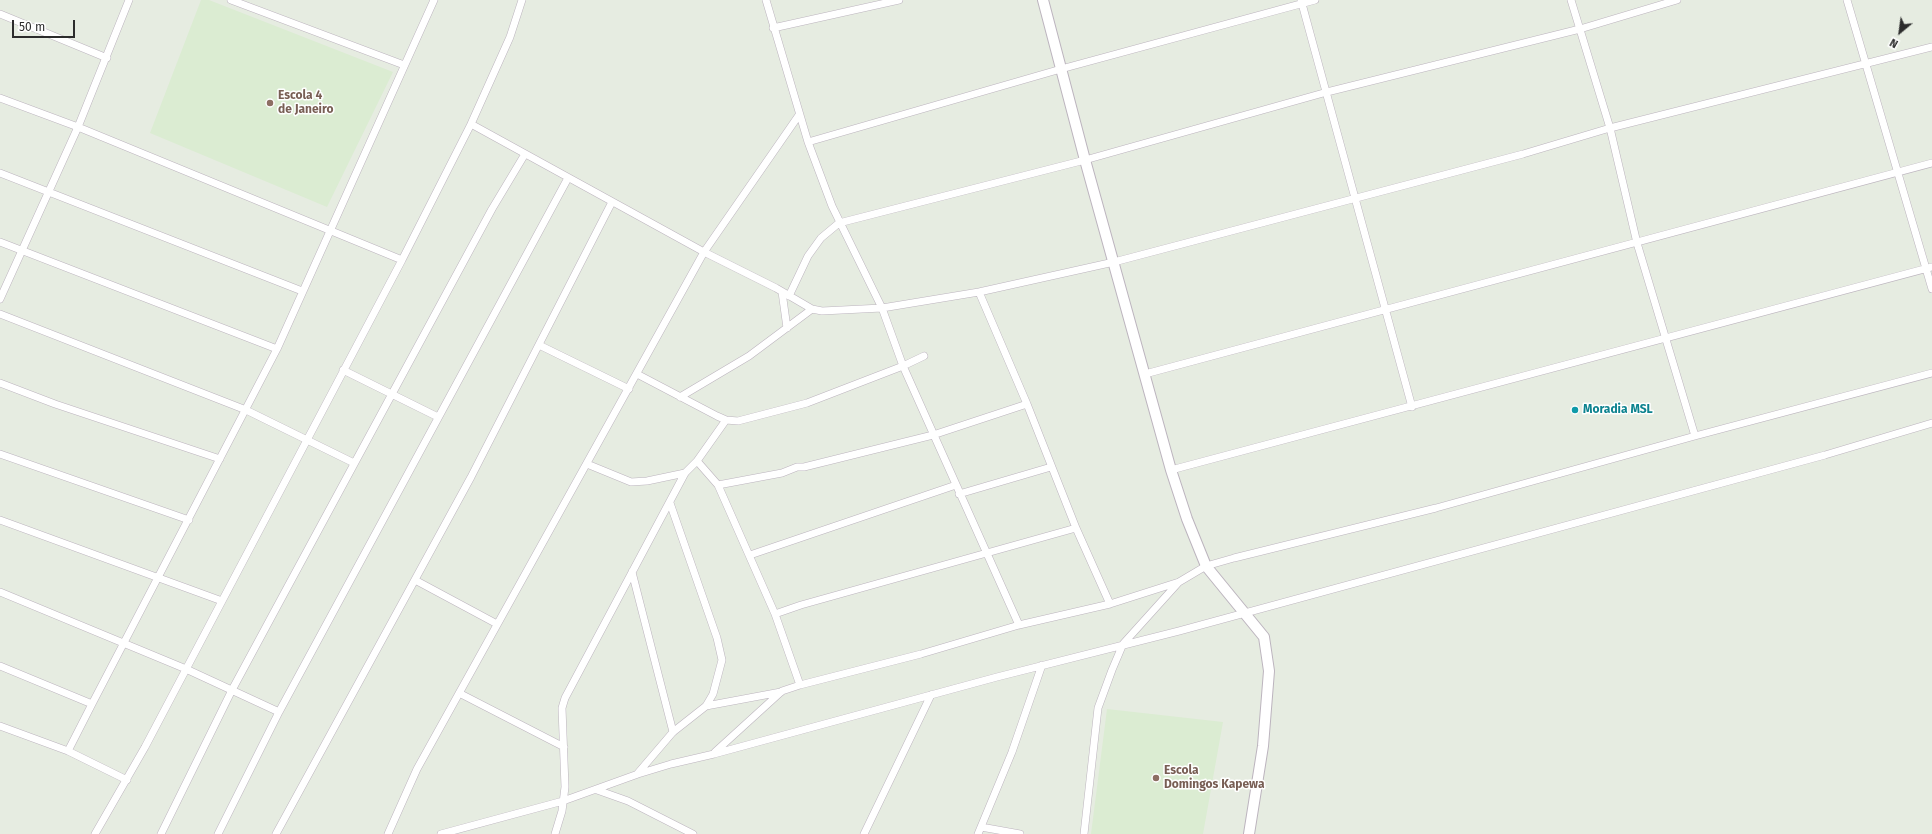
<!DOCTYPE html>
<style>
body{margin:0}
#map{position:relative;width:1932px;height:834px;overflow:hidden;background:#e6ece1;font-family:"Fira Sans",sans-serif}
canvas{display:block}
.north{position:absolute;left:1880px;top:12px;width:40px;height:40px;-webkit-text-stroke:3px #fff;paint-order:stroke;rotate:209deg;font-size:11px;font-weight:700;line-height:16px;text-align:center;color:#2c2c2c}
.north::after{content:'';display:block;margin:auto;width:14px;height:18px;background:#2c2c2c;clip-path:polygon(50% 0,100% 100%,50% 72%,0 100%)}
.scale{position:absolute;left:12px;top:20px;width:63px;height:18px;box-sizing:border-box;border:2px solid #2c2c2c;border-top:0;padding-left:5px;font-size:12px;line-height:14px;white-space:nowrap;color:#2c2c2c;-webkit-text-stroke:3px #fff;paint-order:stroke}
</style>
<div id="map">
<canvas width="1932" height="834"></canvas>
<div class="north">N</div>
<div class="scale">50 m</div>
</div>
<script>
const g = document.querySelector('canvas').getContext('2d');
g.lineJoin = 'round';
function fill(path, color) {
  g.fillStyle = color;
  g.fill(path, 'evenodd');
}
function shape(rows) {
  const path = new Path2D();
  for (const r of rows) {
    path.moveTo(r[0], r[1]);
    for (let i = 2; i < r.length; i += 2) path.lineTo(r[i], r[i + 1]);
  }
  return path;
}
function stroke(path, color, width, dash) {
  g.strokeStyle = color;
  g.lineWidth = width;
  g.lineCap = dash ? 'butt' : 'round';
  g.setLineDash(dash || []);
  g.stroke(path);
}
function label(font, color, halo, rows, align = 'center') {
  g.font = font + ' "Fira Sans",sans-serif';
  g.lineWidth = 3;
  g.setLineDash([]);
  g.textBaseline = 'middle';
  g.strokeStyle = halo;
  g.fillStyle = color;
  for (const [text, x, y, turn = 0] of rows) {
    g.save();
    g.translate(x, y);
    g.rotate((+turn || 0) * Math.PI / 180);
    g.textAlign = isNaN(turn) ? turn : align;
    if (halo) g.strokeText(text, 0, 0);
    g.fillText(text, 0, 0);
    g.restore();
  }
}
const education = shape([
 [201,0,209,0,393,72,327,207,150,133],
 [1107,709,1223,722,1203,834,1091,834]
]);
const street = shape([
 [231,0,404,65],
 [766,0,808,142,832,206,882,308,903,366,1019,625],
 [1301,0,1412,407],
 [1571,0,1610,128,1637,243,1695,436],
 [1847,0,1932,289],
 [0,14,107,58],
 [773,28,899,0],
 [0,98,78,127,402,260,471,124,704,252,417,769,388,834],
 [799,115,704,252,776,288,812,309,822,311,882,308,979,292,1114,262,1523,154,1610,128,1932,47],
 [471,124,510,37,522,0],
 [808,142,1061,69,1315,0],
 [0,173,302,291],
 [0,242,277,349],
 [782,292,787,328],
 [979,292,1027,404,1076,528,1110,604],
 [789,296,808,256,821,238,839,223,1085,160,1327,92,1580,29,1677,0],
 [0,299,78,127,129,0],
 [0,314,246,410,354,463],
 [539,345,629,389],
 [343,370,438,417],
 [637,374,717,416,726,420,738,421,807,403,903,366,924,356],
 [1145,374,1932,163],
 [0,383,55,404,220,459],
 [680,397,749,356,812,309],
 [0,454,189,520],
 [697,461,718,485,775,614,800,685],
 [587,464,631,482,647,481,685,473],
 [1171,470,1932,267],
 [718,485,782,473,797,467,804,467,933,435,1027,404],
 [959,494,1051,467],
 [0,520,222,601],
 [750,555,956,485],
 [632,572,673,732],
 [415,580,497,624],
 [0,592,186,669,279,712],
 [775,614,801,605,1076,528],
 [0,666,92,704,277,349,434,0],
 [459,693,564,747],
 [706,706,781,692],
 [0,726,68,751,127,780],
 [68,751,92,704],
 [715,752,782,691,800,685,921,654,1019,625,1110,604,1179,582,1206,566,1234,558,1436,508,1695,436,1932,373],
 [638,773,673,732,706,706,713,694,722,660,717,638,670,503],
 [597,790,628,801,693,834],
 [981,827,1020,834],
 [95,834,145,747,402,260],
 [161,834,232,690,280,601,492,209,525,154],
 [218,834,279,712,568,178],
 [276,834,471,477,612,202],
 [441,834,563,801,638,774,671,764,714,754,997,677,1179,631,1825,455,1932,423],
 [555,834,562,811,565,787,562,708,565,698,685,473,697,461,726,420],
 [864,834,931,695],
 [978,834,1012,752,1042,665],
 [1084,834,1098,708,1112,670,1123,644,1178,583]
]);
const secondary = shape([
 [1043,0,1085,160,1171,470,1187,519,1206,566,1264,637,1269,671,1263,746,1249,834]
]);
const markers = [
 [270,103,4,"#8d6e63"],
 [1575,410,4,"#0f9aa8"],
 [1156,778,4,"#8d6e63"]
];
const educationNames = [
 ["Escola 4",278,96],
 ["de Janeiro",278,110],
 ["Escola",1164,771],
 ["Domingos Kapewa",1164,785]
];
const cultureNames = [
 ["Moradia MSL",1583,410]
];
fill(education, '#dbecd2');
stroke(street, '#bcb4be', 8);
stroke(secondary, '#bcb4be', 12);
stroke(street, '#fff', 7);
stroke(secondary, '#fff', 10);
for (const [x, y, r, color] of markers) {
  const dot = new Path2D();
  dot.arc(x, y, r, 0, 2 * Math.PI);
  g.fillStyle = color;
  g.fill(dot);
  stroke(dot, '#fff', 1.5);
}
label('bold 12px', '#785e54', '#fff', educationNames, 'left');
label('bold 12px', '#0d838f', '#fff', cultureNames, 'left');
</script>
